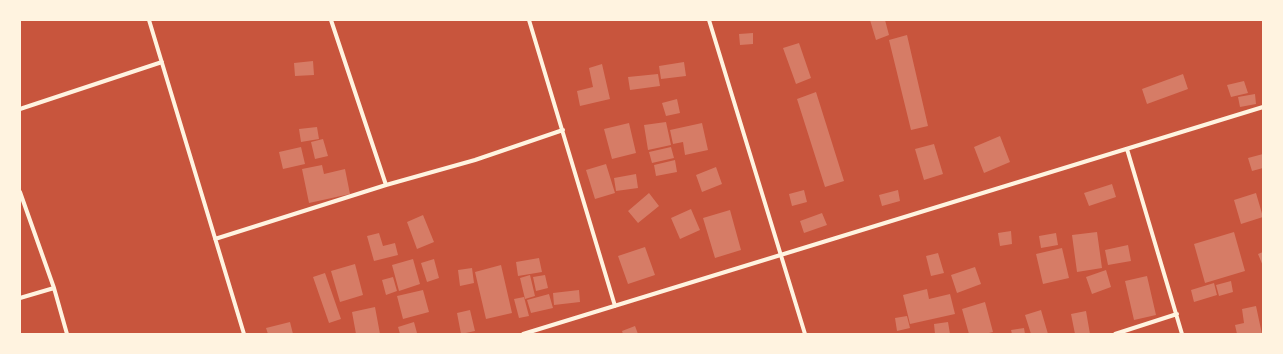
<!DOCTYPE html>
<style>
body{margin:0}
#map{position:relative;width:1283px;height:354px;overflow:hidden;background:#c8553d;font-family:"Noto Serif",serif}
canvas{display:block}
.frame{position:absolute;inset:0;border:21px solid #fff3e0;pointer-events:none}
</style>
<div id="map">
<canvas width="1283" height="354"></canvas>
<div class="frame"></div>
</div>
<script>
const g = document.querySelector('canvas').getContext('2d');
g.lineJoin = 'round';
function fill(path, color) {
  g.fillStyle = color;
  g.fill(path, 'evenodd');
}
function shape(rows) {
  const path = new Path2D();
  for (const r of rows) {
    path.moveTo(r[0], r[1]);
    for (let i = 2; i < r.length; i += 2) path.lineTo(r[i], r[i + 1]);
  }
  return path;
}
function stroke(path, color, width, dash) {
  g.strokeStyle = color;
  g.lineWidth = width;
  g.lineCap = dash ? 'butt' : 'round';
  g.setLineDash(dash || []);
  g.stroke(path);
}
const building = shape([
 [870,20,885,20,889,35,876,40],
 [753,33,753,44,740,45,739,34],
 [907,35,928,126,911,130,889,40],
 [799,43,811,78,796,84,783,48],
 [313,61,314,75,295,76,294,63],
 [684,62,686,76,661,79,659,66],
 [602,64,610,99,580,106,577,91,593,87,589,68],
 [658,74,660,86,630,90,628,77],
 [1183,74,1188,89,1147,104,1142,89],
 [1244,81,1248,93,1231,97,1227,85],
 [816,92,844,181,825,187,797,99],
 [1255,94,1256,104,1240,107,1238,97],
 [677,99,680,113,666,116,662,103],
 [666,122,671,145,648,150,644,125],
 [629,123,636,153,612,159,604,129],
 [702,123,708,150,685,155,683,142,673,144,670,130],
 [317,127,319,139,301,142,299,129],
 [1000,136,1010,162,984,173,974,147],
 [323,139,328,156,315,159,311,142],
 [934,144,943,174,924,180,915,149],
 [301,147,305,164,283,169,279,152],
 [671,147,674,158,652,163,649,152],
 [1263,154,1263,168,1252,171,1248,158],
 [675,160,677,172,656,176,654,165],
 [606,164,615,193,595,199,586,170],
 [322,165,324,174,345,169,350,194,309,203,302,169],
 [716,167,722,184,702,192,696,175],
 [636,174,638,188,616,191,614,178],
 [1112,184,1116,197,1089,206,1084,193],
 [804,190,807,202,792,206,789,194],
 [898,190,900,201,882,206,879,195],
 [649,193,659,206,638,223,628,211],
 [1256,193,1263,217,1241,224,1234,200],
 [691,209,700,230,680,239,671,218],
 [730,210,741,250,715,258,703,218],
 [822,213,827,225,804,233,800,221],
 [423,215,434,242,417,249,407,222],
 [1011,231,1012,244,1000,246,998,233],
 [1097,232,1102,268,1077,272,1072,235],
 [1234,232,1245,271,1205,283,1194,244],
 [379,233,383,246,395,243,398,255,374,261,367,236],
 [1056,233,1058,245,1041,248,1039,236],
 [1128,245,1131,261,1108,265,1105,250],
 [645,247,655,275,628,284,618,256],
 [1062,248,1069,278,1043,284,1036,254],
 [1263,252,1263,266,1258,254],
 [938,253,944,273,931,276,926,256],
 [539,258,542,272,518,276,516,262],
 [413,259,420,284,399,291,392,265],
 [434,259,439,278,427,282,421,263],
 [355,264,363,295,340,302,331,271],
 [501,265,512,313,486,319,475,272],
 [975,267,981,284,957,293,951,275],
 [472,268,474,283,460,286,458,270],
 [1106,270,1111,287,1092,294,1086,277],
 [325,273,341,319,329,323,313,277],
 [530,275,535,296,525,299,520,278],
 [545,275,548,288,536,291,533,277],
 [1147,276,1156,315,1134,320,1125,281],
 [393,277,397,291,386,295,382,280],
 [1231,281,1233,292,1219,296,1216,285],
 [1214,283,1217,295,1194,302,1191,290],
 [927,289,929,299,950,294,955,314,910,324,903,295],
 [423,290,429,312,403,319,397,296],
 [579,290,580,302,554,305,553,293],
 [549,294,553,308,531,313,527,300],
 [524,297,529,316,519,318,514,299],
 [985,302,993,332,985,334,969,334,962,309],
 [1256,306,1262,334,1237,334,1235,325,1244,323,1242,309],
 [375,307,380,334,356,334,352,312],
 [470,310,475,331,461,334,457,313],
 [1041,310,1048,334,1031,334,1025,315],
 [1086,311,1090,334,1075,334,1071,314],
 [907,316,910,328,897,331,895,318],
 [290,322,293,334,268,334,266,328],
 [414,322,417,333,400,334,398,327],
 [948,322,950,334,935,334,934,324],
 [635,326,638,334,623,334,622,331],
 [1024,328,1025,334,1012,334,1011,330]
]);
const minor = shape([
 [149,20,244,334],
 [331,20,386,185],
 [529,20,615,306],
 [709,20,805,334],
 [20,109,162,62],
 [1127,149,1182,334],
 [20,192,54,288,67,334],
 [215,239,386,185,475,160,563,130],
 [20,298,54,288],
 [523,334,1263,107],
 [1115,334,1177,314]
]);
fill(building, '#d67c66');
stroke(minor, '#fff3e0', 4);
</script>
